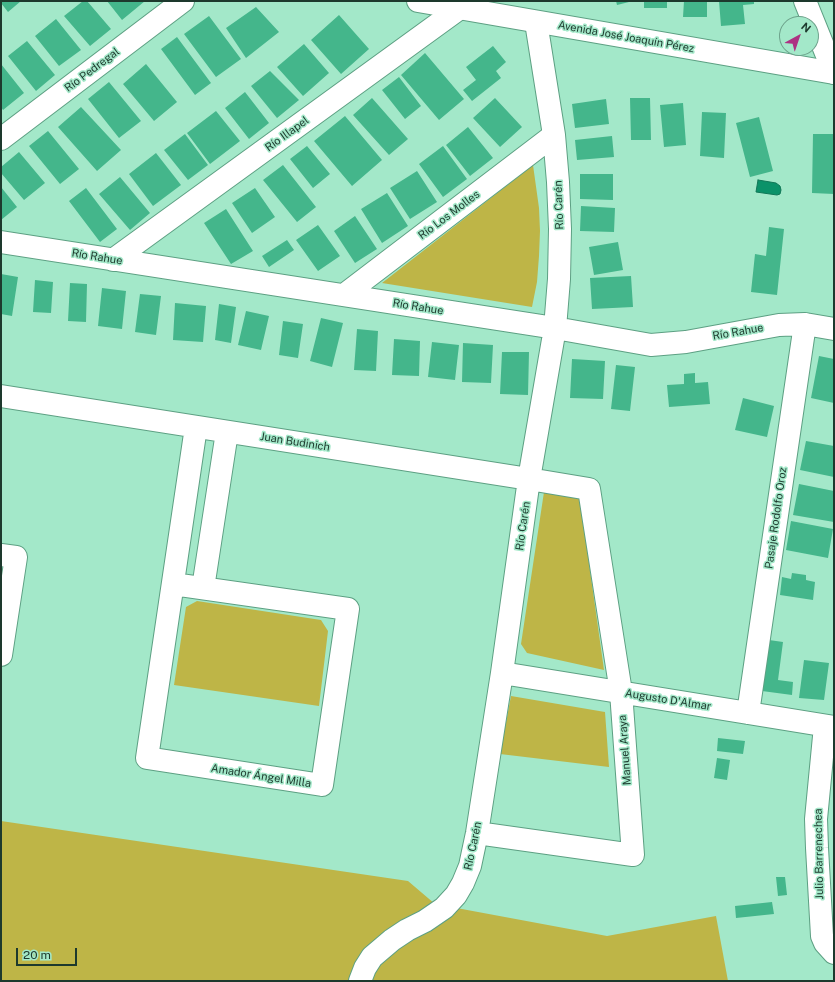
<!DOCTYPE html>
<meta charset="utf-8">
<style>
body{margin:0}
#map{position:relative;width:835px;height:982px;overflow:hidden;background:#a3e8c9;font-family:"Public Sans",sans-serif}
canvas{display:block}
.frame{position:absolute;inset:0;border:2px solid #1d392d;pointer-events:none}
.north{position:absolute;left:779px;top:16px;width:40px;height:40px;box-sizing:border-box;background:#a3e8c9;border:1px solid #6da28b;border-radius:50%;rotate:40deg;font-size:11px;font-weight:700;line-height:16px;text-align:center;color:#1d392d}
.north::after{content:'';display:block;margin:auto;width:14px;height:18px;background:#ad3183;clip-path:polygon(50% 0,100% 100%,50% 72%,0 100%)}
.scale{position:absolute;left:16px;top:948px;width:61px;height:18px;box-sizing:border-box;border:2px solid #1d392d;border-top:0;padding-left:5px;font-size:12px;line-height:14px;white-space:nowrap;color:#1d392d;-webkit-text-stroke:3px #a3e8c9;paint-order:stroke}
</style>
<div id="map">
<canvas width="835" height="982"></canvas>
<div class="frame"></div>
<div class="north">N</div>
<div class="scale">20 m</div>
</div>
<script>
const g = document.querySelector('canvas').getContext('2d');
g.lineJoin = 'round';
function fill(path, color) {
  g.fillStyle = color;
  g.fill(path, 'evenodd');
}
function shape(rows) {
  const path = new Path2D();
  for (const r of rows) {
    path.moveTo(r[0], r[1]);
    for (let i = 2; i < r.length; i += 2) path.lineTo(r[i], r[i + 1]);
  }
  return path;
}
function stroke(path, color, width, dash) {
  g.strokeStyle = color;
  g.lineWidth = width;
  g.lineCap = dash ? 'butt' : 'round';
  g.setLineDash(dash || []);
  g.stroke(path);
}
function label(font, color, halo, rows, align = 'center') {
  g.font = font + ' "Public Sans",sans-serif';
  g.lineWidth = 3;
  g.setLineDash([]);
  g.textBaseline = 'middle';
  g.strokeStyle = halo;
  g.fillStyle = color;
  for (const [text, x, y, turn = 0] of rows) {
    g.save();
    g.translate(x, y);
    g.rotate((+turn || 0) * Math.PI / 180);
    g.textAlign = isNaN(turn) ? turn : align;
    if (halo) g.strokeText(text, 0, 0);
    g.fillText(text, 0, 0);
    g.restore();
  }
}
const green = shape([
 [533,165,539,208,540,231,539,256,537,282,532,307,382,283],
 [544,492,580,499,604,670,527,653,521,644],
 [197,601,321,620,328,631,319,706,174,685,186,607],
 [511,696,605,712,609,767,500,754],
 [1,821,408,881,435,904,607,936,716,916,728,981,1,981]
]);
const water = shape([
 [758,180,776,183,780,186,781,190,780,194,777,195,756,192,758,180]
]);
const building = shape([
 [1,1,21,1,8,12,1,3],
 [83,1,87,1,111,29,90,46,64,16],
 [107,1,145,1,122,20],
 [616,1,629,1,629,2,617,5],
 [644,1,667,1,667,8,644,8],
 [684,1,707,1,707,17,683,17],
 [719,1,754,1,754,4,743,5,745,24,721,26],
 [256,7,279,32,246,58,226,28],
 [339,15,369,49,341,74,311,40],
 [209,16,241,59,216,77,184,34],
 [56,19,81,50,59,66,35,36],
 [177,37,211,83,195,95,161,49],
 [27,41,55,75,36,91,8,56],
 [304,44,329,73,303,96,277,67],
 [493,46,506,62,496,71,501,78,472,101,463,90,476,80,466,67],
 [425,53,464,99,439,120,401,75],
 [1,64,24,93,3,110,1,107],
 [146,64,177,102,154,121,123,84],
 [270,71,299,100,277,118,251,86],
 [399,77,421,106,405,119,382,90],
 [109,82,141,121,119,138,88,99],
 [245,92,269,123,249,139,225,108],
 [372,98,408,139,389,155,353,115],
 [495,98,522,127,500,147,473,118],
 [630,98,650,98,651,140,631,140],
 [606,99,609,124,575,128,572,104],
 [683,103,686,145,664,147,660,105],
 [81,107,121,150,97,171,58,127],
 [216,111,240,141,210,164,187,133],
 [702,112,726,113,724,158,700,156],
 [345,116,382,160,352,186,314,141],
 [759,117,773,171,750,177,736,123],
 [468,127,493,158,470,176,446,145],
 [48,131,79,169,60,184,29,146],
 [185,134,208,165,188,180,164,150],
 [813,134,834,134,834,194,812,193],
 [612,136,614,157,577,160,575,140],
 [307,146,330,174,313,188,290,159],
 [443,146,467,179,443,197,419,164],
 [19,152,45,183,24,200,1,173,1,167],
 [156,153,181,185,153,206,129,174],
 [283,165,316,207,297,222,263,180],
 [417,171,437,202,410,219,390,188],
 [580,174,613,174,613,200,580,199],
 [120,177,150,213,130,230,99,194],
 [1,187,17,207,1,220],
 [86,188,117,229,100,242,69,201],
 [255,188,275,217,252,233,232,203],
 [387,193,408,226,382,243,361,209],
 [581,206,615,208,614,232,580,231],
 [226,209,253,251,231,264,204,223],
 [355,216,377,249,355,263,334,231],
 [318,225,340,256,318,271,296,240],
 [769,227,784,229,777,295,751,292,755,254,766,256],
 [287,240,294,250,269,267,262,256],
 [618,242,623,270,594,275,589,247],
 [1,274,18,277,12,316,1,314],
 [631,276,633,307,592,309,590,278],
 [35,280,53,282,51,313,33,312],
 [70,283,87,284,86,322,68,321],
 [102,288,126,291,122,329,98,326],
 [140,294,161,296,156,335,135,332],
 [175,303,206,306,203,342,173,340],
 [219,304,236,307,231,343,215,340],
 [246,311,269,316,261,350,238,345],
 [321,318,343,323,332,367,310,361],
 [283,321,303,324,298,358,279,355],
 [357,329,378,331,376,371,354,370],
 [394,339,420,341,419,376,392,375],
 [432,342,459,345,455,380,428,377],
 [463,343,493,345,491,383,462,382],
 [502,352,529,352,528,395,500,394],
 [819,356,834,359,834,403,811,398],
 [572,359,605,361,603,399,570,398],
 [616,365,635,367,630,411,611,409],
 [695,373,695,383,708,382,710,404,669,407,667,385,684,384,684,374],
 [743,398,774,406,767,437,735,430],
 [806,441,834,446,834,477,800,470],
 [799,484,834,491,834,522,793,515],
 [791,521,833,529,828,558,786,550],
 [792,573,806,575,806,580,815,582,813,600,780,595,782,577,791,579],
 [769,640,783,642,778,680,793,682,792,695,762,691],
 [804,660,829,663,824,700,799,698],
 [718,738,745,741,743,754,717,751],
 [717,758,730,760,727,780,714,778],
 [776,877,785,877,787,895,778,896],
 [772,902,774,914,736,918,735,906]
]);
const street = shape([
 [805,1,834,73],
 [1,139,183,1],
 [1,242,555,328,651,345,686,342,779,325,805,324,834,329],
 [113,260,460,8],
 [344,295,554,135],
 [1,396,529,479,589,489,621,692,633,855,477,833],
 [1,555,16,557,1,655],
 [173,584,348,609,322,785,147,758,196,427],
 [203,588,227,432],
 [502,673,834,727],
 [748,713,805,324],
 [825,726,816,819,817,848,822,936,825,943,834,953],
 [360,981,365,968,372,957,392,940,407,930,425,921,444,908,456,895,463,883,470,866,477,833,502,673,529,479,555,328,559,279,560,229,558,182,554,135,536,22]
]);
const secondary = shape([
 [418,1,834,73]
]);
const streetNames = [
 ["Avenida José Joaquín Pérez",626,37,10],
 ["Río Pedregal",92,70,-37],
 ["Río Illapel",287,134,-36],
 ["Río Carén",559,205,-92],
 ["Río Los Molles",449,215,-37],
 ["Río Rahue",97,257,9],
 ["Río Rahue",418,307,9],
 ["Río Rahue",738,332,-10],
 ["Juan Budinich",295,442,9],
 ["Pasaje Rodolfo Oroz",776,518,-82],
 ["Río Carén",523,526,-82],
 ["Augusto D'Almar",668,700,9],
 ["Manuel Araya",625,750,-94],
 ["Amador Ángel Milla",261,776,9],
 ["Río Carén",473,846,-78],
 ["Julio Barrenechea",819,854,-91]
];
fill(green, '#beb547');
fill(water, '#0b9269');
stroke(water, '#107757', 1);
fill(building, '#44b68b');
stroke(street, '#5da083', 24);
stroke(secondary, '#5da083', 24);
stroke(street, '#fff', 22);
stroke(secondary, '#fff', 22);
label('11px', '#1d392d', '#a3e8c9', streetNames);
</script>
